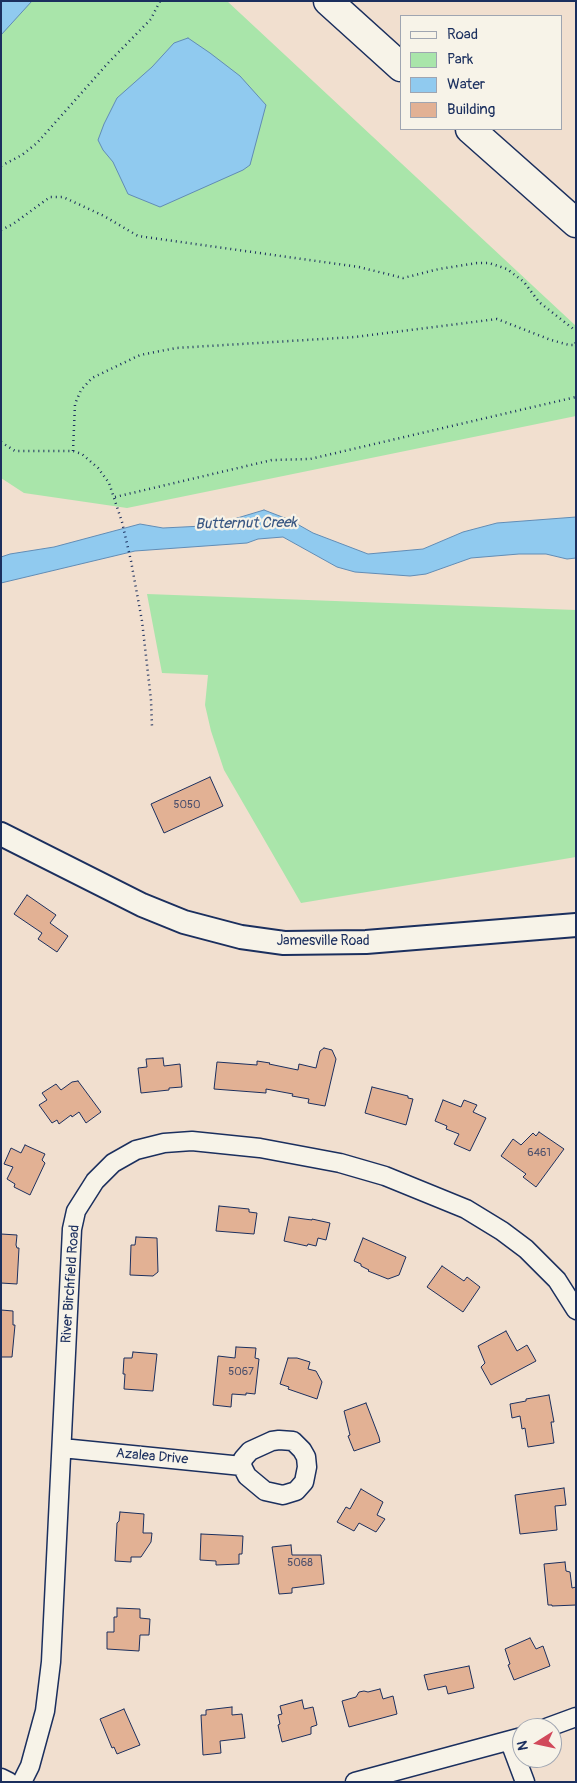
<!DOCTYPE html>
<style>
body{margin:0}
#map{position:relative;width:577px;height:1783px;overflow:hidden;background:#f1dfcf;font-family:Pangolin,sans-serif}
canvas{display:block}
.frame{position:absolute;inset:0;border:2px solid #1b2f5e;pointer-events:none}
.legend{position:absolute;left:400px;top:15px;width:162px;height:115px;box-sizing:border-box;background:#f7f3e8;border:1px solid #9fa5b1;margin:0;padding:6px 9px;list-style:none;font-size:15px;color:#1b2f5e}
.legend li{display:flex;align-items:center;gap:10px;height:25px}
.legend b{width:25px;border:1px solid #9fa5b1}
.north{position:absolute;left:512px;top:1718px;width:50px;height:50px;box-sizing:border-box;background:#f7f3e8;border:1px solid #9fa5b1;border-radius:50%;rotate:260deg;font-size:14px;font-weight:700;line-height:20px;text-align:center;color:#1b2f5e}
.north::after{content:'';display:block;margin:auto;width:18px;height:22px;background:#d1495b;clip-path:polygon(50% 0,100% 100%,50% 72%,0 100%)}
</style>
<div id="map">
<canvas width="577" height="1783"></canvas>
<div class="frame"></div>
<ul class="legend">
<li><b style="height:6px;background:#f7f3e8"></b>Road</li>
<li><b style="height:14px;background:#a9e5aa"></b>Park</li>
<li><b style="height:14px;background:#90caef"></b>Water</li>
<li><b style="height:14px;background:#e2b194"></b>Building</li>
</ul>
<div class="north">N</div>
</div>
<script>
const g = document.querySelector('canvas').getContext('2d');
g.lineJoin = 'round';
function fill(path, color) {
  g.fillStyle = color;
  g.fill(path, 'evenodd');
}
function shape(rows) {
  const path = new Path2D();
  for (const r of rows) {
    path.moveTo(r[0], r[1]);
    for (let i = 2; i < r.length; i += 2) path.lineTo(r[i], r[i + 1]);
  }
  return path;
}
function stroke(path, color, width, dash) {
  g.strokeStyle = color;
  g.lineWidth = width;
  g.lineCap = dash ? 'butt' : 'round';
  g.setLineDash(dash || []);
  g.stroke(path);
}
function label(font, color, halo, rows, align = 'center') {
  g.font = font + ' Pangolin,sans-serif';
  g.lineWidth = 4.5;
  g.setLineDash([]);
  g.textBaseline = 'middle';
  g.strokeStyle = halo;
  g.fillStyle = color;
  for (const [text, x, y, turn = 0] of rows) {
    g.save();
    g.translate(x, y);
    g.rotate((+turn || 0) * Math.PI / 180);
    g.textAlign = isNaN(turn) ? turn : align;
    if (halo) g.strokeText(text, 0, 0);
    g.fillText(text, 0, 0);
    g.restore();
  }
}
const green = shape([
 [1,1,227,1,576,326,576,416,127,508,24,493,1,478],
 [147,594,576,610,576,857,301,903,224,770,211,731,205,705,208,675,162,673]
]);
const water = shape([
 [1,1,32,1,1,35,1,1],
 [188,38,210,53,240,76,266,105,250,165,243,170,160,207,128,194,113,162,103,150,98,140,104,124,117,98,152,67,174,43,188,38],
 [264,510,290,520,313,533,368,554,423,549,463,532,497,523,576,517,576,558,567,559,546,554,519,554,471,558,426,574,410,576,355,572,337,567,283,537,258,539,247,543,135,551,1,583,1,557,10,554,54,547,140,524,163,528,203,526,234,519,264,510]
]);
const building = shape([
 [210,777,223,806,164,833,151,804,210,777],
 [27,895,56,915,50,923,68,936,57,952,38,939,42,933,14,914,27,895],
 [324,1048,332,1050,336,1059,325,1106,308,1103,309,1099,292,1096,293,1094,266,1089,266,1093,214,1089,217,1062,257,1065,257,1061,270,1063,269,1064,298,1070,299,1064,316,1068,320,1051,324,1048],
 [163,1058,164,1066,180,1064,182,1087,169,1088,169,1090,141,1093,138,1068,147,1067,146,1059,163,1058],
 [78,1081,101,1112,86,1123,79,1112,72,1117,71,1115,59,1124,57,1120,52,1123,39,1105,47,1100,42,1093,56,1084,61,1090,72,1082,78,1081],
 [372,1087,408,1096,408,1098,413,1099,406,1125,365,1113,372,1087],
 [443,1100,461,1107,464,1100,477,1105,473,1112,486,1118,470,1151,454,1144,459,1134,446,1129,447,1126,435,1121,443,1100],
 [539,1132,564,1149,536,1187,523,1177,526,1174,501,1156,513,1139,521,1145,533,1133,536,1136,539,1132],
 [25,1145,45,1154,42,1160,45,1163,30,1195,14,1187,15,1184,7,1179,13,1167,4,1164,11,1148,21,1153,25,1145],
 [219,1206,249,1209,249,1212,257,1213,254,1234,216,1231,219,1206],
 [289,1217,312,1220,312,1219,330,1223,326,1240,318,1238,316,1246,308,1244,307,1246,284,1241,289,1217],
 [1,1234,17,1235,16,1245,17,1248,19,1248,17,1284,1,1283,1,1234],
 [136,1237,157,1238,158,1272,153,1276,130,1275,131,1245,135,1245,136,1237],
 [363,1238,406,1257,399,1275,388,1279,368,1271,369,1270,361,1266,361,1264,354,1261,363,1238],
 [442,1266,464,1281,467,1277,480,1287,463,1312,427,1287,442,1266],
 [1,1310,13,1311,13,1325,15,1325,12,1357,1,1357,1,1310],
 [506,1331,517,1351,527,1345,536,1361,491,1385,481,1367,485,1363,478,1346,506,1331],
 [236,1347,256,1348,255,1358,259,1359,255,1394,246,1393,246,1395,232,1394,231,1407,213,1405,218,1356,235,1358,236,1347],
 [133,1352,157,1354,153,1391,124,1389,125,1374,123,1374,124,1358,132,1358,133,1352],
 [288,1358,297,1358,310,1362,308,1369,316,1371,322,1382,317,1399,288,1389,289,1387,280,1384,288,1358],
 [549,1395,554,1422,551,1422,554,1443,528,1447,525,1428,522,1429,520,1416,512,1418,510,1404,526,1401,526,1399,549,1395],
 [366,1403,379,1437,380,1442,354,1451,348,1436,350,1435,344,1411,366,1403],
 [564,1488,566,1505,555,1506,557,1530,520,1534,515,1495,564,1488],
 [361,1489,383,1502,377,1515,385,1519,376,1532,359,1523,354,1531,337,1522,346,1507,350,1509,361,1489],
 [120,1512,144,1514,143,1533,152,1533,151,1542,141,1557,131,1557,131,1562,115,1561,117,1523,119,1521,120,1512],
 [201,1534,243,1536,242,1554,239,1554,239,1564,216,1565,216,1561,200,1560,201,1534],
 [291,1545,292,1555,321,1555,324,1584,292,1588,292,1593,279,1594,272,1547,291,1545],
 [565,1562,566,1571,570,1572,572,1588,576,1587,576,1605,552,1606,552,1605,548,1605,544,1564,565,1562],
 [117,1608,140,1609,140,1618,150,1619,149,1635,140,1635,139,1651,107,1649,107,1632,114,1632,114,1617,117,1617,117,1608],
 [530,1638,536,1649,543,1646,550,1666,514,1680,508,1665,510,1664,505,1649,530,1638],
 [469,1666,474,1688,448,1694,446,1686,428,1690,424,1675,469,1666],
 [380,1689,383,1699,393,1696,397,1714,349,1727,342,1701,356,1697,359,1692,364,1691,368,1692,380,1689],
 [302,1700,304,1709,313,1707,317,1725,311,1727,311,1734,282,1742,278,1725,280,1724,278,1715,282,1714,280,1706,302,1700],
 [232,1707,232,1715,242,1714,245,1738,220,1741,221,1753,203,1755,201,1715,206,1715,206,1710,232,1707],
 [124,1709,140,1745,117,1754,114,1747,112,1748,100,1719,124,1709]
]);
const path = shape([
 [1,166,22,155,37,143,109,62,151,19,160,1],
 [1,230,13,224,50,197,63,197,104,216,138,236,359,267,403,278,439,269,477,263,489,263,507,269,524,282,539,302,576,331],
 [1,442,15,451,73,451,82,454,98,468,109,483,122,522,131,561,142,621,151,700,152,727],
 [73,451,75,404,81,390,92,378,140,355,176,348,355,337,497,319,551,340,569,345,575,345,576,341],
 [115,497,272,460,310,459,576,397]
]);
const minor = shape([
 [279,1440,293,1441,302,1450,306,1457,307,1467,304,1482,296,1491,283,1495,265,1491,247,1476,242,1466,243,1459,250,1451,272,1441,279,1440],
 [62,1448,242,1466],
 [546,1728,576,1717],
 [510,1742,525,1782],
 [1,1778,9,1782],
 [22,1782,30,1766,45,1711,51,1662,72,1229,76,1211,95,1181,113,1163,136,1150,164,1143,192,1141,260,1148,340,1163,385,1176,466,1209,502,1231,526,1249,557,1280,576,1310],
 [355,1782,522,1737]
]);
const tertiary = shape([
 [1,834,142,905,184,922,241,937,284,943,366,942,576,925]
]);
const motorway = shape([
 [328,1,401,67],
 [470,129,576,223]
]);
const numberNames = [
 ["5050",187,805],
 ["6461",539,1153],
 ["5067",241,1372],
 ["5068",300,1563]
];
const streetNames = [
 ["Jamesville Road",323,941],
 ["River Birchfield Road",71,1284,-86],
 ["Azalea Drive",152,1457,5]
];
const waterNames = [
 ["Butternut Creek",246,524,-1]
];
fill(green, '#a9e5aa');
fill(water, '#90caef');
stroke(water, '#618cb5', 1);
fill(building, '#e2b194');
stroke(building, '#1b2f5e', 1);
stroke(minor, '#1b2f5e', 21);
stroke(tertiary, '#1b2f5e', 26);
stroke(motorway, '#1b2f5e', 31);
stroke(path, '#1b2f5e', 2.5, [1, 4]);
stroke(minor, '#f7f3e8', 18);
stroke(tertiary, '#f7f3e8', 22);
stroke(motorway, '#f7f3e8', 28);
label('11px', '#4d506c', null, numberNames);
label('14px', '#1b2f5e', '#f7f3e8', streetNames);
label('italic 15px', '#385682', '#f7f3e8', waterNames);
</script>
